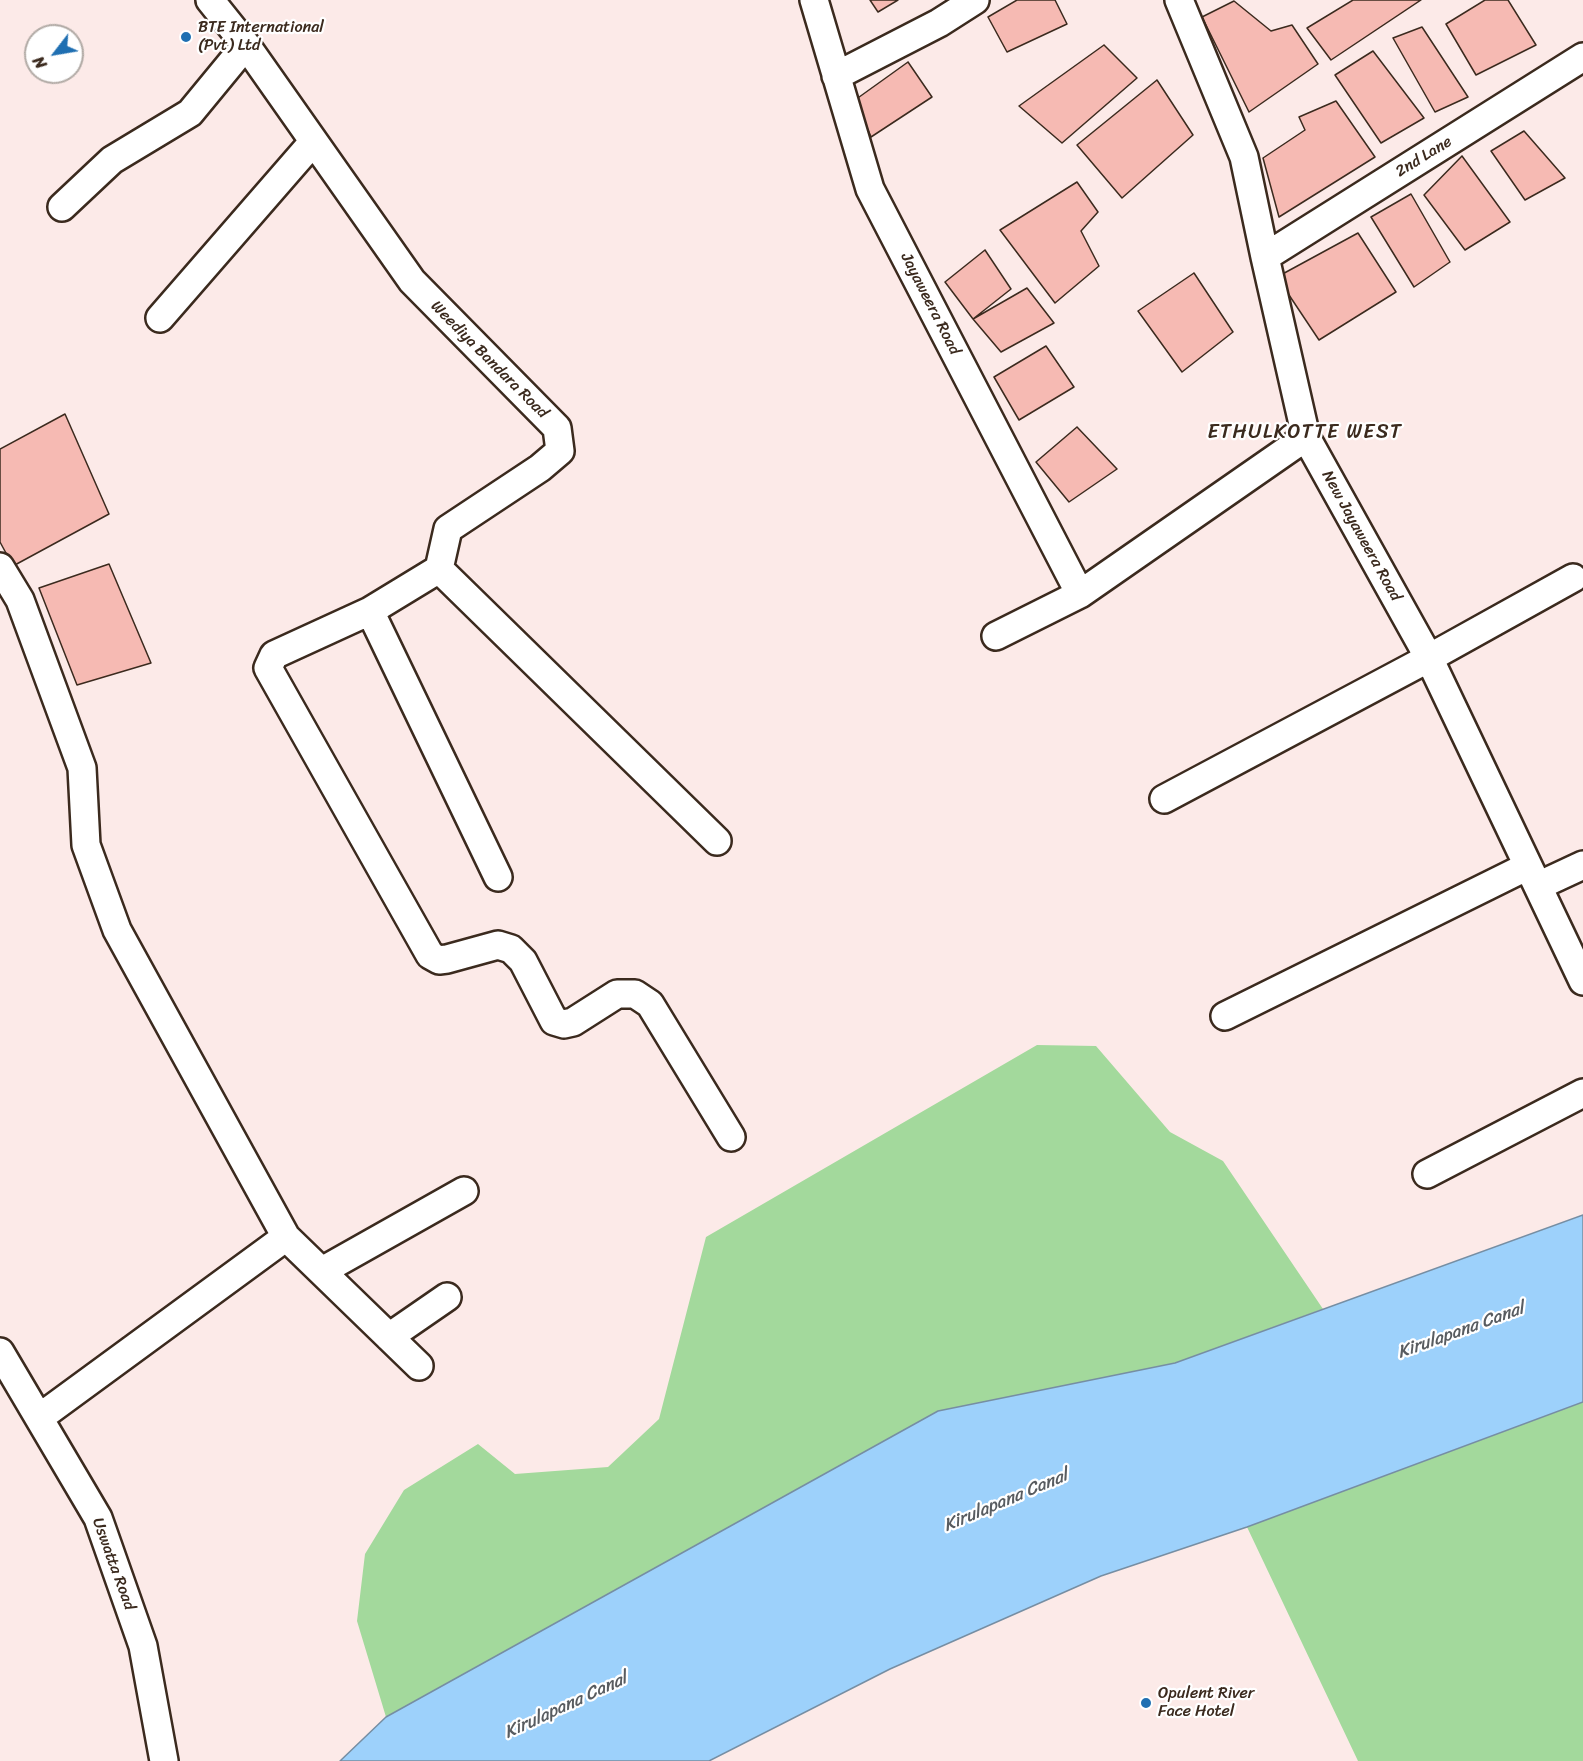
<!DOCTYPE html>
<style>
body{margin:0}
#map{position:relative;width:1583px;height:1761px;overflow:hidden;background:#fceae8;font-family:Sriracha,sans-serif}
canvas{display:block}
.north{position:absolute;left:24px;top:24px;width:60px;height:60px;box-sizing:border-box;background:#fff;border:2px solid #b1aaa5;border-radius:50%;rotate:239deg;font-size:16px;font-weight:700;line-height:24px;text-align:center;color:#3b2a1e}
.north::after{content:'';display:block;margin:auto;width:21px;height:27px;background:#1f6fb2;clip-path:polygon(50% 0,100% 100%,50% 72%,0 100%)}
</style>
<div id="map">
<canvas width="1583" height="1761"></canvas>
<div class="north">N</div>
</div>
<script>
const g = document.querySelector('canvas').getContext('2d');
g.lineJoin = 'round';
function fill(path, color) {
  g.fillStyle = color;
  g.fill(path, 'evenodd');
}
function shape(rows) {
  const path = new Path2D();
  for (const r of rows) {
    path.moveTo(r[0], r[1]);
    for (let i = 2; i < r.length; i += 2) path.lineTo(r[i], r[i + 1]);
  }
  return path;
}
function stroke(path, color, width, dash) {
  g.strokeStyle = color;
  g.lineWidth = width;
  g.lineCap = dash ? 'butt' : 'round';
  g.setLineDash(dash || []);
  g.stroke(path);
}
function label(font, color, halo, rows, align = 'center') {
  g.font = font + ' Sriracha,sans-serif';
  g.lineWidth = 4.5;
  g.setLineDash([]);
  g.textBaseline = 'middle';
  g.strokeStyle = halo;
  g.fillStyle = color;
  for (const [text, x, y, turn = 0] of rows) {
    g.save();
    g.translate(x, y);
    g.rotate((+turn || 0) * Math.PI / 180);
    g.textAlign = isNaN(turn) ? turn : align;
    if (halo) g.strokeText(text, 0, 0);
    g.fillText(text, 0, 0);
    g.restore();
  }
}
const green = shape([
 [1037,1045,1096,1046,1170,1132,1223,1161,1323,1309,1175,1363,938,1411,386,1717,357,1621,365,1554,404,1490,478,1444,515,1474,608,1467,659,1419,706,1237],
 [1583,1402,1583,1761,1358,1761,1247,1527]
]);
const water = shape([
 [1583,1215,1583,1402,1247,1527,1101,1576,890,1669,709,1761,340,1761,386,1717,938,1411,1175,1363,1583,1215]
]);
const building = shape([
 [870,0,898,0,878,12,870,0],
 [1017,0,1055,0,1067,24,1007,52,988,17,1017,0],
 [1353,0,1421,0,1331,60,1307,28,1353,0],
 [1485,0,1508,0,1536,45,1476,75,1446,24,1485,0],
 [1234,1,1271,31,1292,25,1318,64,1249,112,1202,17,1234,1],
 [1422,27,1468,97,1435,112,1393,38,1422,27],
 [1104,45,1137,78,1062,143,1019,106,1104,45],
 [1373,51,1424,118,1381,143,1335,75,1373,51],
 [908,62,932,97,871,137,855,100,908,62],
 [1157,80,1193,135,1122,198,1077,145,1157,80],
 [1336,101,1375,157,1279,217,1263,158,1305,130,1299,117,1336,101],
 [1524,131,1565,178,1525,200,1491,151,1524,131],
 [1462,156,1510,222,1465,250,1424,195,1462,156],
 [1077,182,1098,212,1081,231,1099,266,1055,303,1000,230,1077,182],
 [1411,194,1450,262,1414,287,1371,217,1411,194],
 [1358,233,1396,292,1319,340,1277,277,1358,233],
 [985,250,1011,289,973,319,945,282,985,250],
 [1194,273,1233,332,1182,372,1138,311,1194,273],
 [1027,288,1054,323,1001,352,973,319,1027,288],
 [1046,346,1074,387,1019,420,994,377,1046,346],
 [65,414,109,514,13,566,0,542,0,449,65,414],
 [1077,427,1117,469,1069,502,1036,462,1077,427],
 [109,564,151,663,77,685,39,588,109,564]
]);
const minor = shape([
 [210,0,246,45,412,281,557,428,560,451,540,468,448,529,439,569,370,611,498,877],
 [814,0,870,189,1080,594],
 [1179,0,1244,157,1265,257,1306,437,1429,658,1583,981],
 [836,76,939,23,975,0],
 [62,207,112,160,190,113,246,45],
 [1265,257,1583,57],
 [160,318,313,142],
 [0,567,20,600,82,768,86,845,117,930,286,1237,419,1366],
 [439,569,717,841],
 [370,611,274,655,268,668,430,955,439,960,447,959,498,945,511,949,523,961,554,1021,564,1024,573,1022,617,994,635,994,650,1004,731,1137],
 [996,636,1080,594,1306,437],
 [1164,799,1429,658,1573,578],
 [1538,886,1583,865],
 [1225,1016,1528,866],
 [1427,1174,1583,1093],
 [322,1271,464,1191],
 [389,1337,447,1297],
 [0,1352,98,1518,143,1646,164,1761],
 [39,1418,286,1237]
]);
const markers = [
 [186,37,6,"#1f6fb2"],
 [1146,1703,6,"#1f6fb2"]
];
const poiNames = [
 ["BTE International",198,28],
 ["(Pvt) Ltd",198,46],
 ["Opulent River",1158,1694],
 ["Face Hotel",1158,1712]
];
const streetNames = [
 ["2nd Lane",1424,157,-32],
 ["Jayaweera Road",930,304,63],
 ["Weediya Bandara Road",489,360,45],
 ["New Jayaweera Road",1361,536,61],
 ["Uswatta Road",113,1564,70]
];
const waterNames = [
 ["Kirulapana Canal",1461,1331,-20],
 ["Kirulapana Canal",1006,1501,-23],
 ["Kirulapana Canal",566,1706,-25]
];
const quarterNames = [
 ["ETHULKOTTE WEST",1305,433]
];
fill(green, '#a3d99c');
fill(water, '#9dd1fb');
stroke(water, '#768ea3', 1.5);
fill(building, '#f6bab3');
stroke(building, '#3b2a1e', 1.5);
stroke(minor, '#3b2a1e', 32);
stroke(minor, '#fff', 27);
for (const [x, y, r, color] of markers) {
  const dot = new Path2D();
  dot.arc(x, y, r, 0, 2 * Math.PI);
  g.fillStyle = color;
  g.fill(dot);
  stroke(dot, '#fff', 2);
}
label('16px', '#3b2a1e', '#fff', poiNames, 'left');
label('16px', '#3b2a1e', '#fff', streetNames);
label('italic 18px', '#585c60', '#fff', waterNames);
g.letterSpacing = '1.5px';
label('20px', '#3b2a1e', '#fff', quarterNames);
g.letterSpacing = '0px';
</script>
